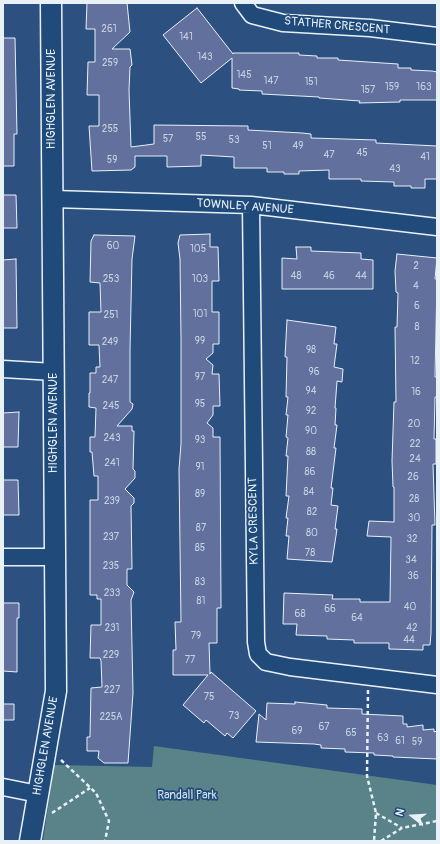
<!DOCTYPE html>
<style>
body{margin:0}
#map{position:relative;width:440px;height:844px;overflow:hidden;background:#2c5181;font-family:Pangolin,sans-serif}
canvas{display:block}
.frame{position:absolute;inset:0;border:4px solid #e8f1f8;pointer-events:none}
.north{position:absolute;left:392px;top:796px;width:40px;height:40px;-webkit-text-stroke:3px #1f4a7a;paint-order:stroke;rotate:287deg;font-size:11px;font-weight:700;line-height:16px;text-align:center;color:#e8f1f8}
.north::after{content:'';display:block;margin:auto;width:14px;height:18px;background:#e8f1f8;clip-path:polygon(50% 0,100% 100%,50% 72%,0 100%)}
</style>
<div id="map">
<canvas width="440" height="844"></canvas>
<div class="frame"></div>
<div class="north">N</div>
</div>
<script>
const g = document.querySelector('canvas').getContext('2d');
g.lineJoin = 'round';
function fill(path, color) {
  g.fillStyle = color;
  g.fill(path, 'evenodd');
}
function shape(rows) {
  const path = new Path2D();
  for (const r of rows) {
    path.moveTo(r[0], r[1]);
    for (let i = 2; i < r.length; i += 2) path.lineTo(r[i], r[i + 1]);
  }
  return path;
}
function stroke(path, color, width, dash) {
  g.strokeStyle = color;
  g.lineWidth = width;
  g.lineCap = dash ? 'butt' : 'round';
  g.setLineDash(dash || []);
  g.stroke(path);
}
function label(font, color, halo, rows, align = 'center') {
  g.font = font + ' Pangolin,sans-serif';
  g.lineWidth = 3.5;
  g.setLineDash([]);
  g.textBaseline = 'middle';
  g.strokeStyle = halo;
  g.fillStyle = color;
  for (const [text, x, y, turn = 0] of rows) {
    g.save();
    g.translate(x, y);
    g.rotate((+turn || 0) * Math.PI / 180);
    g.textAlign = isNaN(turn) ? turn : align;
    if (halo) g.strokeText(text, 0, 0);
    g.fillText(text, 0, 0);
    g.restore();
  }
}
const green = shape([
 [154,746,437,785,437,841,43,841,54,765,152,767]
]);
const building = shape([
 [87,3,127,3,130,32,112,49,130,49,132,65,130,67,129,90,131,147,154,144,154,125,248,126,248,130,302,133,311,134,311,138,376,140,376,143,437,146,437,179,425,179,425,188,411,188,411,186,394,186,394,182,361,181,361,179,329,179,329,170,299,171,299,174,284,174,284,172,267,172,267,168,234,168,234,157,201,155,201,166,167,167,167,156,135,156,135,167,131,170,92,171,89,126,99,126,99,95,87,95,88,62,95,62,95,29,86,29,87,3],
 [197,8,233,54,233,53,299,53,299,55,317,56,317,58,338,58,338,60,398,64,398,68,411,68,411,70,432,71,437,72,437,100,400,100,400,102,359,103,360,101,319,98,319,97,262,94,262,91,239,90,239,89,232,88,232,58,201,83,163,35,197,8],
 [3,38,15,38,17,134,14,134,14,166,3,166,3,38],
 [3,195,16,195,17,228,3,228,3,195],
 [210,234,210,247,218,247,219,281,212,281,212,312,219,312,219,344,213,344,213,353,206,359,213,365,212,374,219,374,220,406,213,406,213,415,207,423,213,428,213,437,220,437,221,608,217,608,217,643,209,643,210,674,211,672,256,711,233,738,227,733,225,736,206,720,204,723,183,705,208,675,173,675,173,650,176,650,175,622,181,622,179,469,181,444,181,339,180,259,178,243,180,235,210,234],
 [94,235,135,236,132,259,130,349,130,402,133,404,132,409,117,426,132,426,132,431,134,431,133,469,135,471,135,478,125,489,134,498,134,503,131,506,132,569,127,569,127,585,134,592,131,600,133,693,128,763,104,763,98,758,99,751,87,751,87,737,90,737,91,688,102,687,101,661,100,658,90,658,91,625,101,625,101,599,97,599,97,595,90,595,90,500,98,500,98,476,94,476,92,452,90,452,90,437,95,437,96,408,89,407,89,393,90,393,90,373,96,373,96,367,100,367,99,345,89,345,89,312,101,312,100,283,90,282,91,241,94,235],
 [296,247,311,247,311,251,361,253,361,259,373,260,373,289,282,289,282,258,297,259,296,247],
 [397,254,437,258,435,279,437,279,435,377,437,377,437,397,435,397,434,439,436,439,436,464,433,464,435,525,432,525,431,633,430,645,423,645,423,650,389,649,389,643,354,643,354,640,327,639,327,636,296,635,297,624,283,624,284,593,333,595,332,599,360,599,360,602,390,602,391,537,367,536,369,521,394,522,394,487,393,487,392,461,394,402,396,402,395,327,397,327,398,293,396,292,395,271,397,254],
 [16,259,17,328,3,328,3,260,16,259],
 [287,320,336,327,334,344,337,344,334,367,343,369,342,382,337,381,335,408,336,408,335,425,337,425,334,448,336,448,331,488,333,488,331,505,338,506,335,529,337,529,332,562,287,559,289,536,286,536,288,518,286,518,289,496,286,496,288,456,286,456,288,438,286,437,288,415,286,415,288,397,286,397,287,357,285,357,287,320],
 [19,412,18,447,3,447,3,413,19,412],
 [3,480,18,480,19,515,3,515,3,480],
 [3,603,19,603,19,618,17,618,17,672,3,671,3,603],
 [295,702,327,705,327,708,362,709,362,714,403,716,403,724,407,724,407,727,423,725,423,730,434,729,434,732,437,731,437,759,393,757,393,756,374,755,374,753,345,752,345,749,321,748,321,745,314,744,256,742,259,714,266,720,267,703,295,704,295,702],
 [3,704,14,704,14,720,3,720,3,704]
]);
const path = shape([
 [368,690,367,776,376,813,374,841],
 [61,760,96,793,109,821,105,841],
 [52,813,90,788],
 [376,813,402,828],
 [381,841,402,828,437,821]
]);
const minor = shape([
 [243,3,252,15,283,23,370,28,437,36],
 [53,199,251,205,437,227],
 [251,205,256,642,258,654,266,662,290,667,437,685],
 [3,369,54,372],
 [3,557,55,557],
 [3,787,38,794]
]);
const tertiary = shape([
 [30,841,56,691,51,3]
]);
const numberNames = [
 ["261",109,29],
 ["141",186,37],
 ["143",205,57],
 ["259",110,63],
 ["145",244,75],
 ["147",271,81],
 ["151",311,82],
 ["159",392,87],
 ["163",424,87],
 ["157",368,90],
 ["255",110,129],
 ["55",201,137],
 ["57",168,139],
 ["53",234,140],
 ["51",267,146],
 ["49",298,146],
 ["45",362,153],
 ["47",329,155],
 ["41",425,157],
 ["59",112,160],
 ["43",395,169],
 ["60",113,246],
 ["105",198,249],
 ["2",416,266],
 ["48",296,276],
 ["46",329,276],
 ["44",361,276],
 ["253",111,279],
 ["103",200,279],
 ["4",416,286],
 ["6",417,306],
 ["101",200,314],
 ["251",111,315],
 ["8",417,327],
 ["99",200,341],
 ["249",110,342],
 ["98",311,350],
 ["12",415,361],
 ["96",314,372],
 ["97",200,377],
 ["247",110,380],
 ["94",311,391],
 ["16",416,392],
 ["95",200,404],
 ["245",111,406],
 ["92",311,411],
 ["20",414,424],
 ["90",311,431],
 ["243",112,438],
 ["93",200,440],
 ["22",415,444],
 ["88",311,452],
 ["24",415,459],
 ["241",112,463],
 ["91",200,467],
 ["86",310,472],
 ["26",413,477],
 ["84",309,492],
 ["89",200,494],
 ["28",414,499],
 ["239",112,501],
 ["82",312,512],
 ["30",414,518],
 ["87",201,528],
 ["80",312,533],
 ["237",111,537],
 ["32",412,539],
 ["85",200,548],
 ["78",310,553],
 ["34",411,560],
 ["235",111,566],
 ["36",413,576],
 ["83",200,582],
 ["233",112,593],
 ["81",201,601],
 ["40",410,607],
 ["66",330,609],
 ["68",300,614],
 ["64",357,618],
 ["231",112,628],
 ["42",412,628],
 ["79",196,636],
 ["44",409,640],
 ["229",111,655],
 ["77",190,660],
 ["227",112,690],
 ["75",209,697],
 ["73",234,716],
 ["225A",111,717],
 ["67",324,727],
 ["69",297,731],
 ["65",351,733],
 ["63",383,738],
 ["61",400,741],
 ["59",417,742]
];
const streetNames = [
 ["STATHER CRESCENT",337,26,5],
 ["HIGHGLEN AVENUE",52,99,-90],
 ["TOWNLEY AVENUE",245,207,4],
 ["HIGHGLEN AVENUE",54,423,-90],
 ["KYLA CRESCENT",254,521,-91],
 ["HIGHGLEN AVENUE",46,746,-80]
];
const parkNames = [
 ["Randall Park",187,796]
];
fill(green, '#598289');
fill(building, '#61709d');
stroke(building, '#e8f1f8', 1);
stroke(minor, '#e8f1f8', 19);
stroke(tertiary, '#e8f1f8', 23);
stroke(path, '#e8f1f8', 2.5, [4, 3]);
stroke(minor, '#1f4a7a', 16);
stroke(tertiary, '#1f4a7a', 20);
label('10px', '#c6d1e1', null, numberNames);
label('12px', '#e8f1f8', '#1f4a7a', streetNames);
label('12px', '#d3e0e7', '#1f4a7a', parkNames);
</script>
